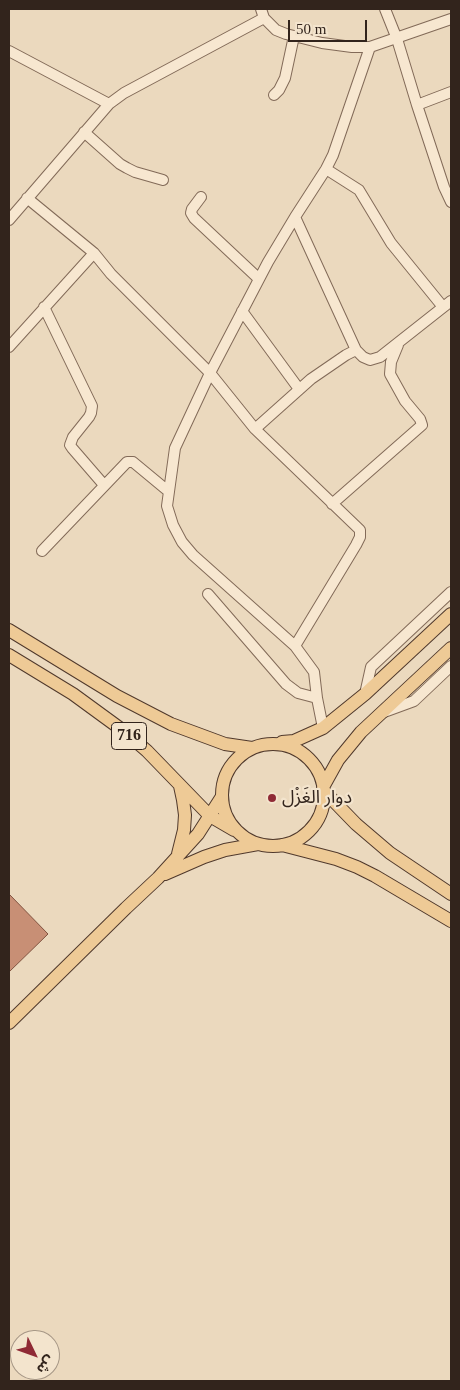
<!DOCTYPE html>
<meta charset="utf-8">
<style>
body{margin:0}
#map{position:relative;width:460px;height:1390px;overflow:hidden;background:#ebd9be;font-family:"Times New Roman","Noto Sans Arabic",serif}
canvas{display:block}
.frame{position:absolute;inset:0;border:10px solid #32241c;pointer-events:none}
.north{position:absolute;left:10px;top:1330px;width:50px;height:50px;box-sizing:border-box;background:#f3e4cd;border:1px solid #a69786;border-radius:50%;rotate:132deg;font-size:14px;font-weight:700;line-height:20px;text-align:center;color:#32241c}
.north::after{content:'';display:block;margin:auto;width:18px;height:22px;background:#8f2a35;clip-path:polygon(50% 0,100% 100%,50% 72%,0 100%)}
.scale{position:absolute;left:288px;top:20px;width:79px;height:22px;box-sizing:border-box;border:2px solid #32241c;border-top:0;padding-left:6px;font-size:15px;line-height:18px;white-space:nowrap;color:#32241c;-webkit-text-stroke:4px #f3e4cd;paint-order:stroke}
</style>
<div id="map">
<canvas width="460" height="1390"></canvas>
<div class="frame"></div>
<div class="north">ش</div>
<div class="scale">50 m</div>
</div>
<script>
const g = document.querySelector('canvas').getContext('2d');
g.lineJoin = 'round';
function fill(path, color) {
  g.fillStyle = color;
  g.fill(path, 'evenodd');
}
function shape(rows) {
  const path = new Path2D();
  for (const r of rows) {
    if (r.length === 3) {
      path.moveTo(r[0] + r[2], r[1]);
      path.arc(r[0], r[1], r[2], 0, 2 * Math.PI);
      continue;
    }
    path.moveTo(r[0], r[1]);
    for (let i = 2; i < r.length; i += 2) path.lineTo(r[i], r[i + 1]);
  }
  return path;
}
function stroke(path, color, width, dash) {
  g.strokeStyle = color;
  g.lineWidth = width;
  g.lineCap = dash ? 'butt' : 'round';
  g.setLineDash(dash || []);
  g.stroke(path);
}
function label(font, color, halo, rows, align = 'center') {
  g.font = font + ' "Times New Roman","Noto Sans Arabic",serif';
  g.lineWidth = 4.5;
  g.setLineDash([]);
  g.textBaseline = 'middle';
  g.strokeStyle = halo;
  g.fillStyle = color;
  for (const [text, x, y, turn = 0] of rows) {
    g.save();
    g.translate(x, y);
    g.rotate((+turn || 0) * Math.PI / 180);
    g.textAlign = isNaN(turn) ? turn : align;
    if (halo) g.strokeText(text, 0, 0);
    g.fillText(text, 0, 0);
    g.restore();
  }
}
const building = shape([
 [9,894,48,934,9,972,9,894]
]);
const minor = shape([
 [261,9,264,18,276,30,286,34,322,43,352,47,370,47,451,19],
 [385,9,397,39,417,105,444,187,451,202],
 [9,51,109,104],
 [274,95,279,90,285,78,294,36],
 [417,105,451,92],
 [84,132,120,164,127,168,135,172,163,180],
 [326,169,359,190,391,243,443,307],
 [201,197,192,209,191,213,194,218,259,279],
 [27,198,94,253,111,274,210,373,255,429,360,530,360,537,356,545,295,646],
 [295,217,356,350],
 [9,220,109,104,124,93,264,18],
 [44,307,92,406,91,413,89,417,73,437,70,445,72,448,104,485],
 [242,311,299,389],
 [9,347,94,253],
 [255,429,311,379,346,355,356,350,363,357,370,360,380,357,451,301],
 [332,504,422,425,420,419,405,401,390,374,391,362,398,345],
 [42,551,127,462,133,462,168,491],
 [208,594,286,684,298,693,317,698],
 [365,694,371,667,451,592],
 [384,712,414,701,451,666],
 [323,728,317,698,314,672,295,646,193,555,182,542,173,525,167,506,175,448,210,373,268,262,295,217,326,169,333,155,370,47]
]);
const major = shape([
 [9,630,117,696,171,724,225,744,252,748],
 [9,655,73,694,125,732,147,751,210,816,234,830],
 [282,742,294,741,323,728,365,694,451,614],
 [273,795,51],
 [323,787,338,760,361,732,451,648],
 [324,791,356,824,390,853,451,894],
 [282,845,336,859,357,867,375,876,451,921],
 [178,854,184,830,185,815,183,800,180,786],
 [165,874,204,857,225,850,258,844],
 [9,1023,126,908,158,878,198,834,221,798]
]);
const markers = [
 [272,798,5,"#8f2a35"]
];
const shields = [
 [129,736,35]
];
const shieldNames = [
 ["716",129,736]
];
const poiNames = [
 ["دوار الغَزْل",282,798]
];
fill(building, '#c88f75');
stroke(building, '#80523f', 1);
stroke(minor, '#826a58', 12);
stroke(major, '#50392c', 14);
stroke(minor, '#f7e7d0', 10);
stroke(major, '#eeca96', 12);
for (const [x, y, r, color] of markers) {
  const dot = new Path2D();
  dot.arc(x, y, r, 0, 2 * Math.PI);
  g.fillStyle = color;
  g.fill(dot);
  stroke(dot, '#f3e4cd', 2);
}
for (const [x, y, w] of shields) {
  const box = new Path2D();
  box.roundRect(x - w / 2, y - 13.5, w, 27, 4);
  g.fillStyle = '#f3e4cd';
  g.fill(box);
  stroke(box, '#32241c', 1);
}
label('bold 16px', '#32241c', null, shieldNames);
label('18px', '#32241c', '#f3e4cd', poiNames, 'left');
</script>
